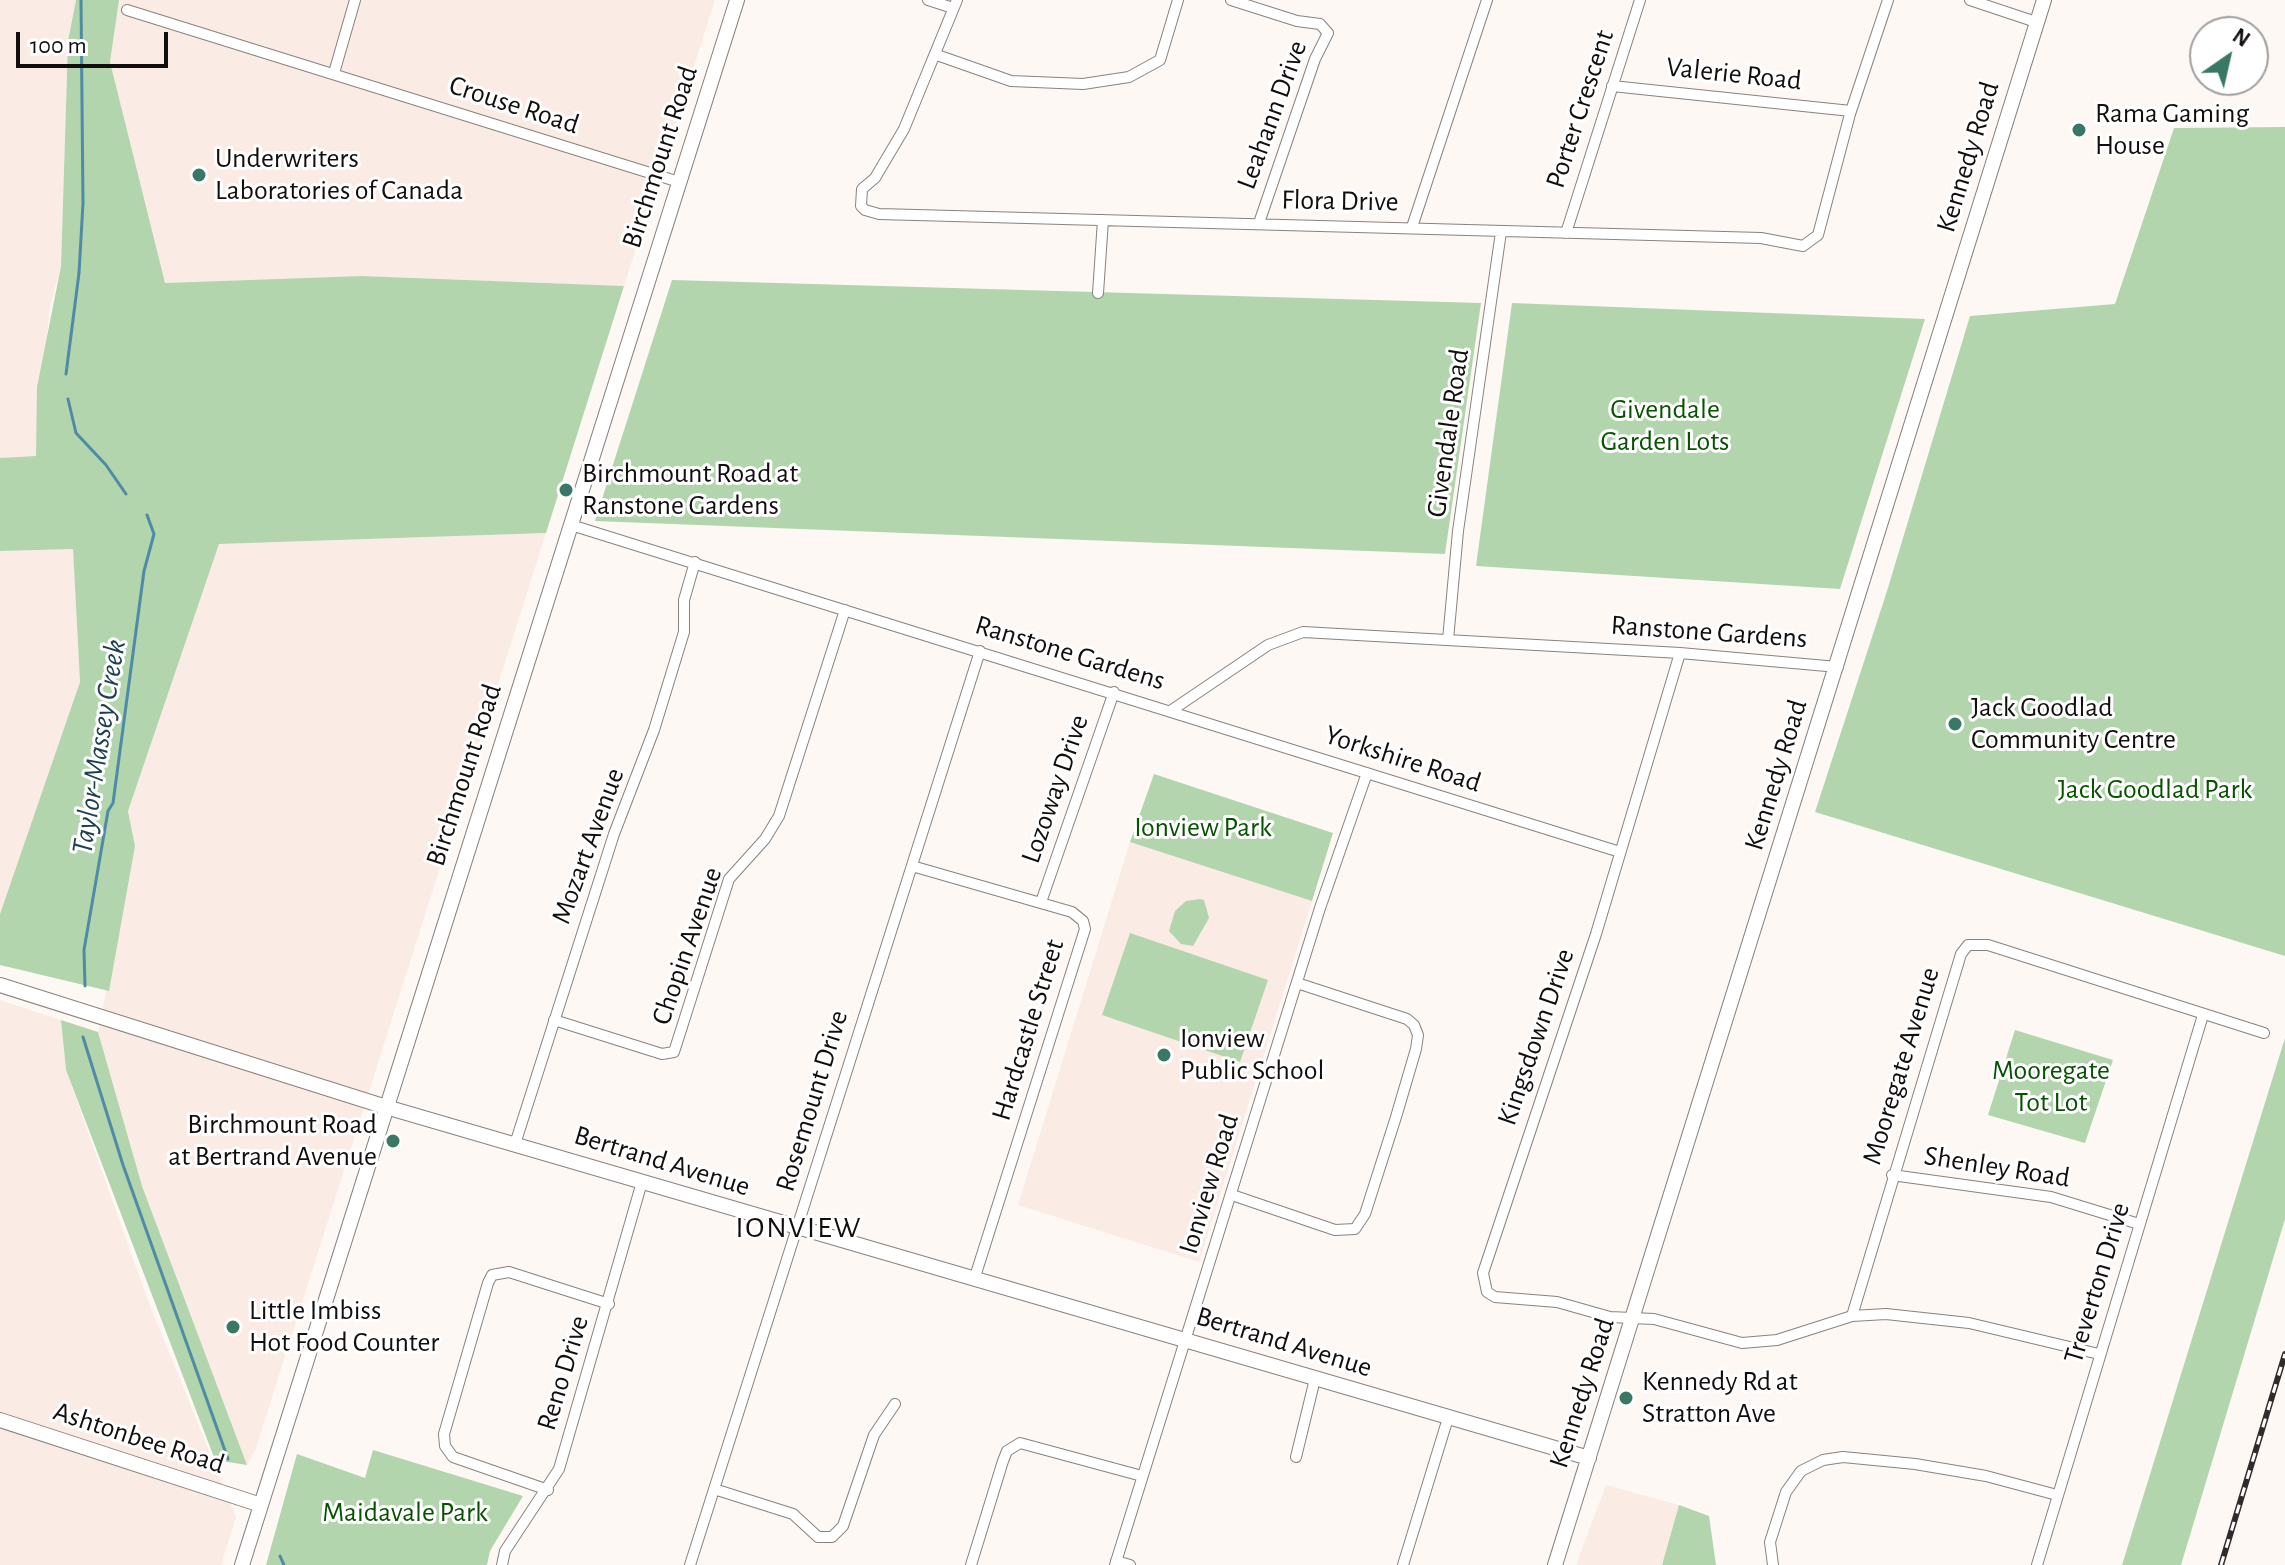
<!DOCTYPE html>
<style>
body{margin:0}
#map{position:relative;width:2285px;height:1565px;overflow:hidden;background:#fef8f5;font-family:"Alegreya Sans",sans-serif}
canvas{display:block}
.north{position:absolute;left:2189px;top:16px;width:80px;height:80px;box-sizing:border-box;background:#fff;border:2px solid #a09f9e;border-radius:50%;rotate:34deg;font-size:22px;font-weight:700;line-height:32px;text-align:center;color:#110e0d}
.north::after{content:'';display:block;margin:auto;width:28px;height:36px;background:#397865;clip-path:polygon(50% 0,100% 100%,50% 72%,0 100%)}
.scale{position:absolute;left:16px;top:32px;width:152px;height:36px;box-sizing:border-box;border:4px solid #110e0d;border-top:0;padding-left:10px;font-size:24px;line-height:28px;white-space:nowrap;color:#110e0d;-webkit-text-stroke:6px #fff;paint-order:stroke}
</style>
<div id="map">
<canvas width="2285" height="1565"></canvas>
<div class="north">N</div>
<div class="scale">100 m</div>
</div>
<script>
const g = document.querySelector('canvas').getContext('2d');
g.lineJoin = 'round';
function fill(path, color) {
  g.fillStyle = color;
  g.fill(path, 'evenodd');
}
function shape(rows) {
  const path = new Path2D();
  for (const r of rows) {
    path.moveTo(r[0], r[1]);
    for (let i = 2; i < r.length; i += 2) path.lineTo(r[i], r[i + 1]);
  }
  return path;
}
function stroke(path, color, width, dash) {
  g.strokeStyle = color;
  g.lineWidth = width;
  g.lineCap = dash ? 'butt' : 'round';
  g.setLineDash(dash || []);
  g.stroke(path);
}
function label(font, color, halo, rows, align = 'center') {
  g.font = font + ' "Alegreya Sans",sans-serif';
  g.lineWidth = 6;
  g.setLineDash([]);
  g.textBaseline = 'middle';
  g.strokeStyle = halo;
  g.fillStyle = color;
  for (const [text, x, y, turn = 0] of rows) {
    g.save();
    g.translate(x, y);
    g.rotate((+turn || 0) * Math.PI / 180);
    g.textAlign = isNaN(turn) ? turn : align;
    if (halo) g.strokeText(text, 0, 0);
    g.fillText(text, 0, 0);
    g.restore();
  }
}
const built = shape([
 [0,0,76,0,68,41,61,266,50,306,36,456,0,458],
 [119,0,715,0,624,286,361,276,164,283,110,62],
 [546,533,255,1451,247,1465,142,1186,98,1032,135,846,128,811,219,544],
 [73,549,80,682,0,914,0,551],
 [1130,842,1312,901,1199,1262,1018,1205],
 [0,1000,61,1020,66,1070,147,1298,236,1517,221,1565,0,1565],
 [1606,1485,1679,1505,1662,1565,1576,1565]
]);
const green = shape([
 [76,0,119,0,110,62,165,283,361,276,624,286,546,533,219,544,128,811,135,846,109,991,0,965,0,914,80,682,73,549,0,551,0,458,36,456,37,387,61,266,68,41],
 [2285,127,2285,956,1815,812,1887,591,1970,316,2115,304,2174,128],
 [672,280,1481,303,1445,554,595,521],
 [1512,303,1925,319,1840,589,1476,566],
 [1154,774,1333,833,1312,901,1130,842],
 [1200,899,1204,900,1209,918,1193,946,1181,944,1169,931,1175,911,1186,901],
 [1130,933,1268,980,1240,1062,1102,1015],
 [61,1020,98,1032,142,1186,247,1465,215,1460,66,1070],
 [2015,1030,2113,1060,2085,1143,1988,1115],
 [2285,1038,2285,1219,2181,1565,2122,1565],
 [373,1450,523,1496,490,1551,487,1565,266,1565,297,1454,365,1478],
 [1679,1505,1709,1516,1716,1565,1662,1565]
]);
const stream = shape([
 [66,374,79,273,83,203,81,0],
 [68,399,76,433,106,465,126,494],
 [85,986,84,950,108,811,113,803,144,571,154,534,147,515],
 [83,1037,123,1165,228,1459],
 [280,1556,284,1565]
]);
const street = shape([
 [928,0,953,8],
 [957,0,904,129,875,178,862,189,861,206,865,210,879,214,1761,238,1803,246,1818,235,1850,114,1888,0],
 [1231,0,1297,21,1320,24,1328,33,1315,59,1259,223],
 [1970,0,2036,22],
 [127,10,679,182],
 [937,55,1011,81,1083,84,1129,77,1160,60,1178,0],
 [334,73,355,0],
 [1612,86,1851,111],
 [1412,227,1487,0],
 [1566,233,1640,0],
 [1098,293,1103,220],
 [571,525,1620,852],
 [1448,640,1458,531,1501,232],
 [1680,653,1596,934,1483,1273,1487,1292,1495,1297,1557,1302,1610,1317,1654,1319,1742,1343,1777,1340,1852,1316,1886,1314,1969,1323,2099,1354],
 [1172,710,1268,645,1303,632,1680,653,1838,667],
 [912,866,1072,912,1083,921,1085,929,974,1280],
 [1041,902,1114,692],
 [554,1020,662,1054,674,1052,729,879,765,839,779,816,845,610],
 [515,1144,614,834,654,730,684,632,684,600,695,562],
 [1892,1175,2051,1197,2139,1224],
 [1232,1195,1335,1230,1355,1229,1365,1214,1396,1117,1416,1049,1418,1035,1414,1025,1407,1019,1297,983],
 [1852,1316,1961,954,1968,945,1988,945,2264,1033],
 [1296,1457,1315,1379],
 [714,1489,793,1514,818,1537,832,1537,843,1526,874,1435,895,1404],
 [548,1490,453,1457,445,1446,444,1434,488,1283,492,1275,509,1272,609,1304],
 [1116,1561,1130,1565],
 [502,1565,505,1551,559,1469,642,1182],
 [690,1565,980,651],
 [971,1565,1003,1461,1007,1451,1020,1443,1142,1476],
 [1115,1565,1320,908,1367,773],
 [1403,1565,1448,1418],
 [1773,1565,1770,1542,1786,1492,1801,1471,1823,1460,1843,1457,1915,1464,1986,1476,2057,1495],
 [2037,1565,2203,1015]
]);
const secondary = shape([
 [0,985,386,1107,1589,1458],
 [0,1420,261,1505],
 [242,1565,737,0],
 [1555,1565,2044,0]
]);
const rail = shape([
 [2221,1565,2285,1354]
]);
const markers = [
 [2079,130,8,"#397865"],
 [199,175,8,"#397865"],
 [566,490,8,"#397865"],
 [1955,724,8,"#397865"],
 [1164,1055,8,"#397865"],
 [393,1141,8,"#397865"],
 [233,1327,8,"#397865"],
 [1626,1398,8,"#397865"]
];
const streetNames = [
 ["Valerie Road",1734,74,6],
 ["Crouse Road",514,105,18],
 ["Porter Crescent",1580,109,-72],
 ["Leahann Drive",1272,115,-70],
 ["Birchmount Road",660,157,-72],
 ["Kennedy Road",1968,157,-73],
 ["Flora Drive",1340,201,1],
 ["Givendale Road",1448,433,-82],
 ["Ranstone Gardens",1709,632,4],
 ["Ranstone Gardens",1070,653,17],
 ["Yorkshire Road",1403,759,18],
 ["Birchmount Road",464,775,-72],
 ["Kennedy Road",1776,775,-73],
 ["Lozoway Drive",1055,789,-71],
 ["Mozart Avenue",588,846,-70],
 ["Chopin Avenue",687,946,-71],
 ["Hardcastle Street",1028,1030,-73],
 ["Kingsdown Drive",1536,1037,-71],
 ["Mooregate Avenue",1901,1066,-73],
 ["Rosemount Drive",812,1101,-73],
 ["Bertrand Avenue",662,1161,17],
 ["Shenley Road",1997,1167,9],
 ["Ionview Road",1209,1184,-73],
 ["Treverton Drive",2097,1283,-73],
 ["Bertrand Avenue",1284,1342,17],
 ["Reno Drive",563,1373,-73],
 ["Kennedy Road",1582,1393,-72],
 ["Ashtonbee Road",139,1438,18]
];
const poiNames = [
 ["Rama Gaming",2095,114],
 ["House",2095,146],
 ["Underwriters",215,159],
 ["Laboratories of Canada",215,191],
 ["Birchmount Road at",582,474],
 ["Ranstone Gardens",582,506],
 ["Jack Goodlad",1971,708],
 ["Community Centre",1971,740],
 ["Ionview",1180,1039],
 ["Public School",1180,1071],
 ["Birchmount Road",377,1125,"right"],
 ["at Bertrand Avenue",377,1157,"right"],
 ["Little Imbiss",249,1311],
 ["Hot Food Counter",249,1343],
 ["Kennedy Rd at",1642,1382],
 ["Stratton Ave",1642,1414]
];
const parkNames = [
 ["Givendale",1665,410],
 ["Garden Lots",1665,442],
 ["Jack Goodlad Park",2155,790],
 ["Ionview Park",1203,828],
 ["Mooregate",2051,1071],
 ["Tot Lot",2051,1103],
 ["Maidavale Park",405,1513]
];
const waterNames = [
 ["Taylor-Massey Creek",99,747,-81]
];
const neighbourhoodNames = [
 ["IONVIEW",799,1228]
];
fill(built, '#faebe4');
fill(green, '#b2d5ad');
stroke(stream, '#508ba5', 3);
stroke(street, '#89827f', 12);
stroke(secondary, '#89827f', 16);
stroke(street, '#fff', 10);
stroke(secondary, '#fff', 14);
stroke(rail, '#302c2b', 6);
stroke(rail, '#fff', 3, [9]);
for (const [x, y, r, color] of markers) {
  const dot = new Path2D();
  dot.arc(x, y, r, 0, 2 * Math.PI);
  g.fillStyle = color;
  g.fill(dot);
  stroke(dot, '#fff', 3);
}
label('28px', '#110e0d', '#fff', streetNames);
label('28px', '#110e0d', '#fff', poiNames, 'left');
label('28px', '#075200', '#fff', parkNames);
label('italic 30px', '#1b4151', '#fff', waterNames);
g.letterSpacing = '2px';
label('30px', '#110e0d', '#fff', neighbourhoodNames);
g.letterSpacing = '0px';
</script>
